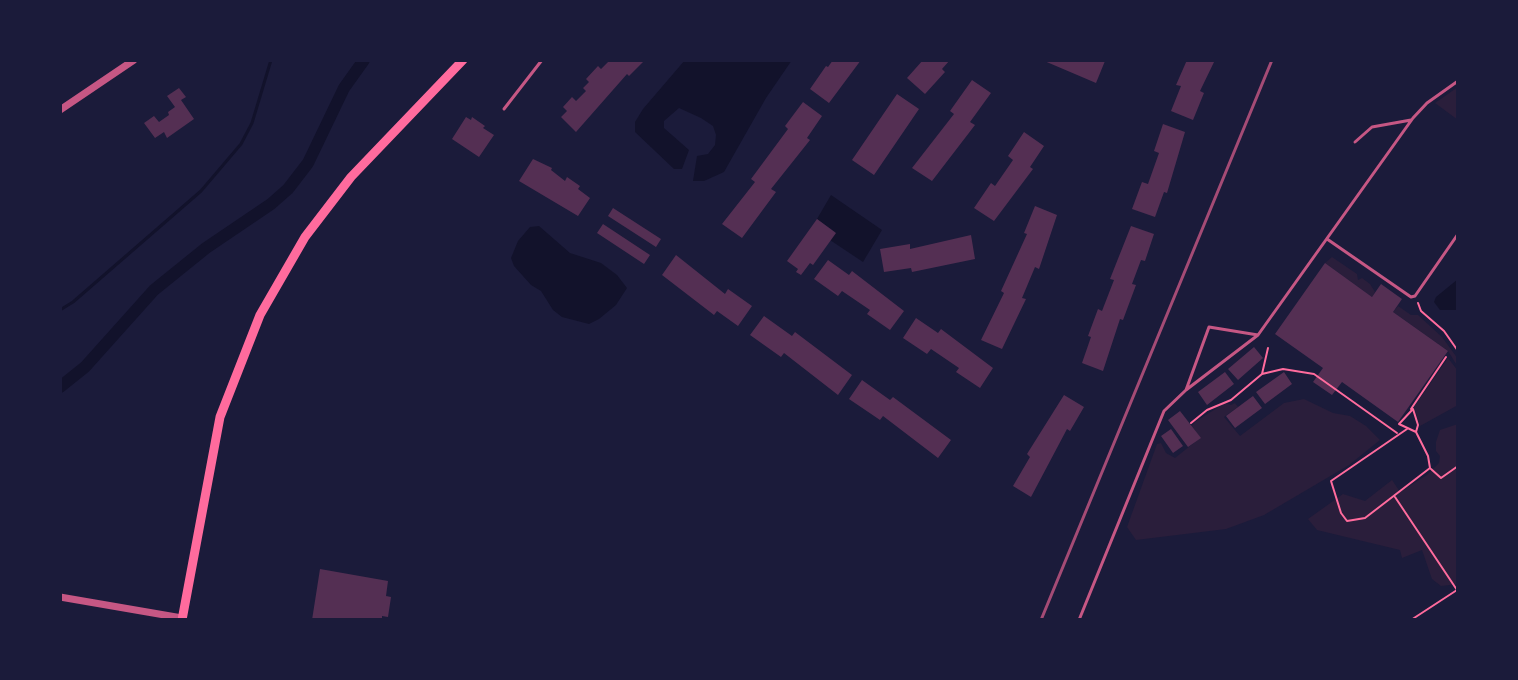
<!DOCTYPE html>
<style>
body{margin:0}
#map{position:relative;width:1518px;height:680px;overflow:hidden;background:#1b1b3a;font-family:"PT Sans Narrow",sans-serif}
canvas{display:block}
.frame{position:absolute;inset:0;border:62px solid #1b1b3a;pointer-events:none}
</style>
<div id="map">
<canvas width="1518" height="680"></canvas>
<div class="frame"></div>
</div>
<script>
const g = document.querySelector('canvas').getContext('2d');
g.lineJoin = 'round';
function fill(path, color) {
  g.fillStyle = color;
  g.fill(path, 'evenodd');
}
function shape(rows) {
  const path = new Path2D();
  for (const r of rows) {
    path.moveTo(r[0], r[1]);
    for (let i = 2; i < r.length; i += 2) path.lineTo(r[i], r[i + 1]);
  }
  return path;
}
function stroke(path, color, width, dash) {
  g.strokeStyle = color;
  g.lineWidth = width;
  g.lineCap = dash ? 'butt' : 'round';
  g.setLineDash(dash || []);
  g.stroke(path);
}
const green = shape([
 [1458,87,1458,120,1435,103],
 [1332,257,1357,274,1358,280,1362,278,1370,284,1375,292,1372,297,1325,263],
 [1398,306,1411,315,1418,315,1442,337,1458,359,1458,367,1448,351,1393,312],
 [1448,358,1458,371,1458,405,1420,426,1414,407],
 [1304,399,1333,413,1350,416,1366,426,1380,440,1349,465,1264,515,1226,529,1136,540,1127,527,1157,444,1161,443,1166,453,1175,458,1200,438,1192,426,1195,422,1225,403,1231,405,1235,403,1238,407,1224,417,1240,436,1284,403],
 [1458,424,1458,584,1441,586,1432,579,1422,550,1402,558,1400,550,1317,530,1308,519,1343,494,1365,501,1392,480,1400,492,1427,475,1439,463,1440,456,1436,451,1436,442,1440,430]
]);
const water = shape([
 [685,60,792,60,766,98,724,172,704,181,693,181,697,156,708,154,715,145,716,135,713,126,701,118,679,108,664,121,664,128,689,150,682,169,674,169,635,132,635,122,643,109],
 [831,195,882,230,863,262,830,240,835,232,817,219],
 [539,226,570,253,601,263,617,275,627,288,616,305,599,319,589,324,562,317,553,310,541,291,531,285,514,266,511,258,518,241,530,227],
 [1458,279,1458,310,1440,310,1434,302,1436,297]
]);
const stream = shape([
 [60,310,73,302,201,191,241,144,252,123,271,60]
]);
const canal = shape([
 [60,387,85,367,154,290,206,248,271,204,288,189,308,163,344,88,364,60]
]);
const building = shape([
 [610,60,645,60,629,76,627,74,576,132,561,117,567,111,563,107,572,97,576,101,586,91,583,88,589,82,586,79,598,66,601,69],
 [833,60,861,60,829,103,810,89,826,66,828,67],
 [923,60,950,60,942,69,945,72,925,94,907,78],
 [1042,60,1103,60,1105,61,1096,83],
 [1187,60,1215,60,1200,91,1204,93,1193,120,1171,111,1181,86,1176,85],
 [972,80,991,93,970,122,975,125,932,181,912,168,954,114,950,111],
 [179,88,186,97,181,100,194,119,167,138,164,132,155,138,144,123,154,116,159,122,169,115,168,112,175,107,167,96],
 [897,94,919,109,874,175,852,160],
 [803,102,822,116,807,138,810,140,771,189,776,192,742,238,722,224,755,182,751,179,788,129,785,126],
 [466,117,471,120,472,117,485,126,483,128,494,135,479,157,452,139],
 [1163,124,1185,132,1167,193,1164,192,1155,217,1132,209,1142,182,1148,184,1159,153,1154,151],
 [1024,132,1044,146,1030,167,1033,169,994,221,974,208,991,183,995,186,1013,160,1008,156],
 [533,159,552,168,551,170,565,181,567,177,580,186,578,189,590,198,578,216,519,181],
 [1035,206,1057,215,1039,269,1035,267,1022,298,1026,299,1002,349,981,340,1004,293,1001,291,1027,234,1024,233],
 [613,208,661,239,656,247,608,216],
 [817,219,836,233,813,265,810,263,801,275,796,272,798,269,787,261],
 [603,224,650,255,644,264,597,233],
 [1131,226,1154,234,1145,261,1141,260,1132,284,1136,285,1123,320,1120,319,1103,371,1082,363,1091,337,1088,336,1098,309,1102,311,1114,280,1110,279],
 [971,235,975,259,912,272,911,268,884,272,880,249,910,244,910,249],
 [676,255,725,294,728,289,752,306,738,326,717,311,714,315,662,275],
 [828,260,849,275,852,271,904,311,890,330,867,314,870,310,842,291,838,296,814,279],
 [1325,263,1372,297,1381,284,1402,299,1393,312,1448,351,1398,422,1342,382,1332,395,1313,382,1323,368,1275,334],
 [764,316,792,336,795,332,852,375,838,395,784,353,781,357,750,335],
 [916,318,938,333,941,329,993,368,980,388,956,372,959,368,931,349,927,354,903,338],
 [1254,347,1263,358,1238,380,1228,369],
 [1225,372,1234,384,1207,405,1198,392],
 [1284,372,1292,384,1265,404,1256,392],
 [862,380,890,400,893,397,951,440,938,458,883,416,880,420,849,399],
 [1064,395,1084,407,1070,431,1067,429,1031,497,1013,486,1030,457,1027,454],
 [1253,396,1262,408,1235,428,1226,416],
 [1180,411,1201,438,1188,447,1168,420],
 [1171,429,1183,446,1173,453,1161,436],
 [320,569,388,581,386,596,391,597,388,617,382,616,382,620,312,620]
]);
const path = shape([
 [1418,303,1421,311,1444,331,1458,351],
 [1262,374,1283,369,1314,374,1397,433],
 [1411,409,1446,357],
 [1191,423,1207,410,1231,400,1262,374,1268,348],
 [1407,429,1331,481,1341,513,1347,521,1365,518,1430,468,1428,456,1416,432,1418,425,1413,409,1399,424,1416,432],
 [1431,469,1441,478,1458,466],
 [1395,497,1457,590,1411,620]
]);
const service = shape([
 [504,109,542,60],
 [1355,142,1372,127,1411,120],
 [1327,239,1411,297,1415,296,1458,234],
 [1186,390,1209,327,1258,335],
 [1079,620,1164,411,1186,390,1258,335,1413,118,1427,103,1458,81]
]);
const minor = shape([
 [60,110,134,60],
 [60,597,182,618]
]);
const secondary = shape([
 [182,620,220,417,260,315,305,237,351,177,463,60]
]);
const rail = shape([
 [1041,620,1272,60]
]);
fill(green, '#2a1e3b');
fill(water, '#12122b');
stroke(stream, '#12122b', 3);
stroke(canal, '#12122b', 12);
fill(building, '#542f53');
stroke(path, '#ff6b9d', 2);
stroke(service, '#c65784', 3);
stroke(minor, '#c65784', 7);
stroke(secondary, '#ff6b9d', 9);
stroke(rail, '#a44b75', 3);
</script>
